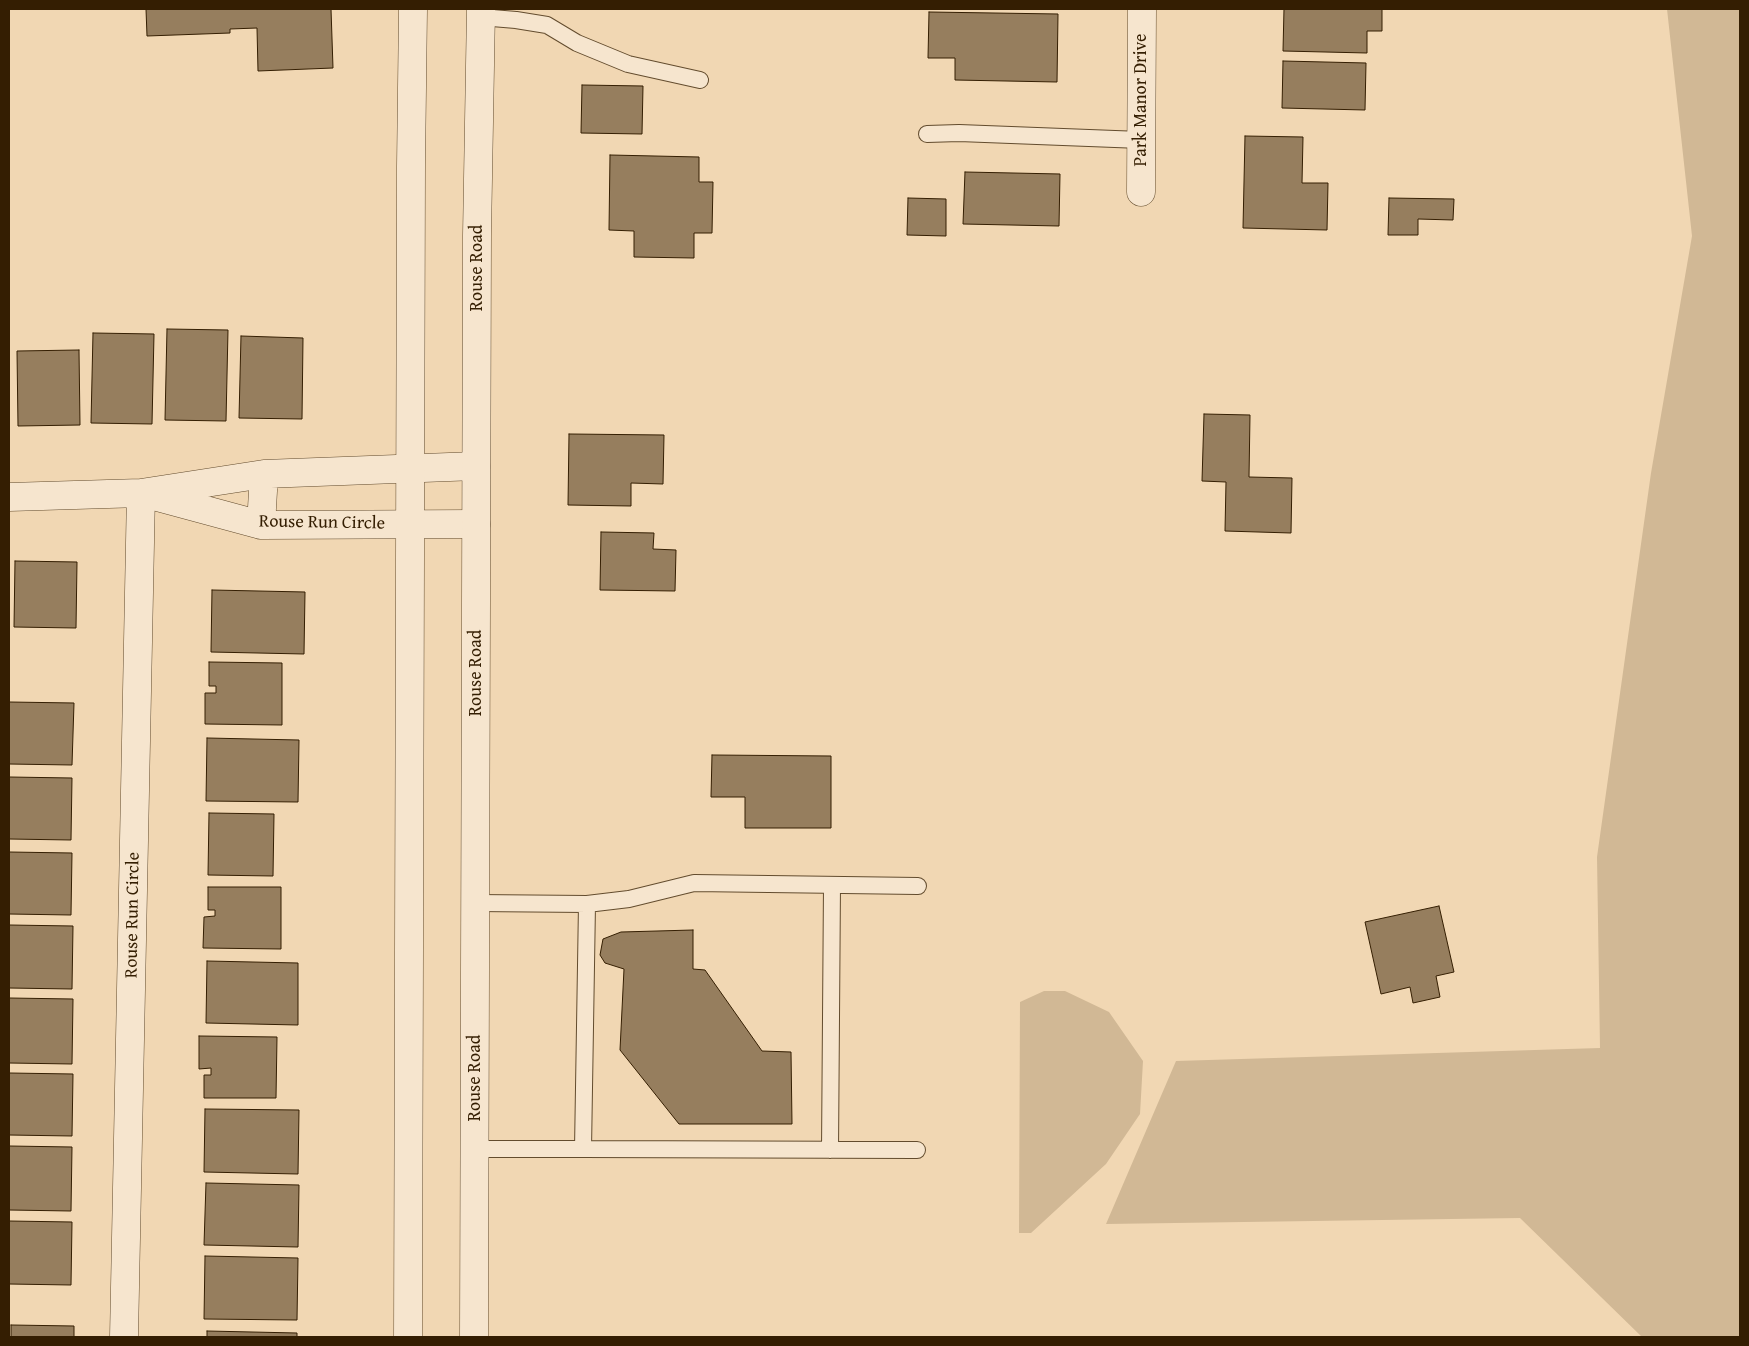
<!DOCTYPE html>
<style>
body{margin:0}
#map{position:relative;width:1749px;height:1346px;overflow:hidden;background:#f1d7b3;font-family:"Gentium Book Plus",serif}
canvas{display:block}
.frame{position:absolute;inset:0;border:10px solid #341e02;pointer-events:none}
</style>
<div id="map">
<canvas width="1749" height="1346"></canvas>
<div class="frame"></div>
</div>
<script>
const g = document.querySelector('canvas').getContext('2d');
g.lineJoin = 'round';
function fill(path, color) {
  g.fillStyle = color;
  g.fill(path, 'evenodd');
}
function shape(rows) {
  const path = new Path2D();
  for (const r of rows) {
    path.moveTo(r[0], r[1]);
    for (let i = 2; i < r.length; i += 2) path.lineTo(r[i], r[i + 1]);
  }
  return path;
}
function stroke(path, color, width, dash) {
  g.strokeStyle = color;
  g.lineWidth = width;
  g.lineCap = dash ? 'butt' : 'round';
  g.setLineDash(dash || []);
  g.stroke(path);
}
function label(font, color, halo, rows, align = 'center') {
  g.font = font + ' "Gentium Book Plus",serif';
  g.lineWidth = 4;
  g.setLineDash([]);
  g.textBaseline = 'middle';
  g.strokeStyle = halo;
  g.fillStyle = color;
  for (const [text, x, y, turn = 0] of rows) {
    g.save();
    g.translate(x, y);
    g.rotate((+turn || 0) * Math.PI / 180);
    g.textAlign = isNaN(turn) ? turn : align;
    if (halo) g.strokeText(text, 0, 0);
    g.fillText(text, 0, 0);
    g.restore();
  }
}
const green = shape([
 [1667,9,1740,9,1740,1337,1642,1337,1520,1218,1106,1224,1176,1061,1600,1048,1597,857,1651,473,1692,236],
 [1044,991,1065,991,1109,1012,1143,1061,1140,1114,1106,1164,1031,1233,1019,1233,1020,1002]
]);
const building = shape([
 [146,9,331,9,333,68,258,71,257,28,230,29,230,33,147,36,146,9],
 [1284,9,1382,9,1382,31,1367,31,1367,53,1283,51,1284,9],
 [929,12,1058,14,1057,82,955,80,955,58,928,58,929,12],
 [1283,61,1366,63,1365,110,1282,108,1283,61],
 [582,85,643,86,642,134,581,133,582,85],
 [1245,136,1303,137,1302,183,1328,183,1327,230,1243,228,1245,136],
 [610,155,699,157,699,182,713,182,712,233,694,233,694,258,634,257,634,231,609,230,610,155],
 [965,172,1060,174,1059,226,963,224,965,172],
 [908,198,946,199,946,236,907,235,908,198],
 [1389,198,1454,199,1453,220,1418,219,1418,235,1388,235,1389,198],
 [167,329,228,330,226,421,165,420,167,329],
 [93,333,154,334,152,424,91,423,93,333],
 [241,336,303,338,302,419,239,418,241,336],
 [79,350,80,425,18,426,17,351,79,350],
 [1204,414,1250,415,1249,477,1292,478,1291,533,1225,531,1226,482,1202,481,1204,414],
 [569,434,664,435,663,484,631,483,631,506,568,505,569,434],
 [601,532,654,533,653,549,676,550,675,591,600,590,601,532],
 [15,561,77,562,76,628,14,627,15,561],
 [212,590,305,592,304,654,211,652,212,590],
 [209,662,282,663,282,725,205,724,205,693,216,693,216,686,209,686,209,662],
 [9,702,74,703,72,765,9,764,9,702],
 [207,738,299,740,298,802,206,801,207,738],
 [712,755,831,756,831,828,745,828,745,797,711,797,712,755],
 [9,777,72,778,71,840,9,839,9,777],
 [209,813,274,814,273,876,208,875,209,813],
 [9,852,72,853,71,915,9,914,9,852],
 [208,887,281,887,281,949,203,948,204,917,215,916,215,910,208,910,208,887],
 [1439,906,1454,972,1436,976,1440,997,1413,1003,1410,987,1381,994,1365,922,1439,906],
 [9,925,73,926,72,989,9,988,9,925],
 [693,930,693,969,705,970,762,1051,791,1052,792,1124,679,1124,620,1050,624,969,605,963,600,955,603,939,621,932,693,930],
 [207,961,298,963,298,1025,206,1023,207,961],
 [9,998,73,999,72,1064,9,1063,9,998],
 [199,1036,277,1037,276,1098,204,1098,204,1075,211,1075,211,1068,199,1069,199,1036],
 [9,1073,73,1074,72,1136,9,1135,9,1073],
 [205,1109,299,1110,298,1174,204,1172,205,1109],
 [9,1146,72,1147,71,1211,9,1210,9,1146],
 [206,1183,299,1185,298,1247,204,1245,206,1183],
 [9,1221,72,1222,71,1285,9,1284,9,1221],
 [205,1256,298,1258,297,1320,204,1319,205,1256],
 [11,1325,74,1326,74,1337,11,1337,11,1325],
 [207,1331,297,1333,297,1337,207,1337,207,1331]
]);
const service = shape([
 [480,17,516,20,547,25,577,43,628,64,700,80],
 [927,134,959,133,1141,140],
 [587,904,629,899,694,883,918,886],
 [475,1149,583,1149,587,904,475,903],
 [583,1149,917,1150],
 [830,1150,832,885]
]);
const minor = shape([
 [1141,192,1142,9],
 [150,495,261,525,476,524],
 [9,497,141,493,264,474,476,466],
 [261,525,264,474],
 [124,1337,141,493]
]);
const tertiary = shape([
 [408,1337,411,166,413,9],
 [474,1337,477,235,481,9]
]);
const streetNames = [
 ["Park Manor Drive",1141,100,-90],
 ["Rouse Road",477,268,-90],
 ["Rouse Run Circle",322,523,1],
 ["Rouse Road",476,673,-90],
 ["Rouse Run Circle",133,915,-89],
 ["Rouse Road",475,1078,-90]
];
fill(green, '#d1b895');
fill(building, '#967e5e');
stroke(building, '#341e02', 1);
stroke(service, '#634c2e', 18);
stroke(minor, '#634c2e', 29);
stroke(tertiary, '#634c2e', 29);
stroke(service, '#f6e5ce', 16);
stroke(minor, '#f6e5ce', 28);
stroke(tertiary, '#f6e5ce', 28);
label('18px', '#341e02', '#f6e5ce', streetNames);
</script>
